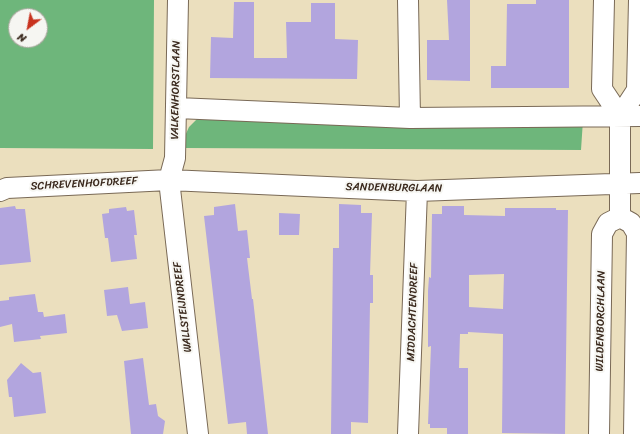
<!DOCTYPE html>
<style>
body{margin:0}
#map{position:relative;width:640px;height:434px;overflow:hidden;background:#ebdfbe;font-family:Sriracha,sans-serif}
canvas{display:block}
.north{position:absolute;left:8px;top:8px;width:40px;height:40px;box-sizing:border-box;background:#f6f6f2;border:1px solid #aba49d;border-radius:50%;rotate:212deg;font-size:11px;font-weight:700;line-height:16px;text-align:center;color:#3b2a1e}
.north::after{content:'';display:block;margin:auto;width:14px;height:18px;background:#c8321e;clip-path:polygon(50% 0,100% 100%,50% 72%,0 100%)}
</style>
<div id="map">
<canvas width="640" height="434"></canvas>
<div class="north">N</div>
</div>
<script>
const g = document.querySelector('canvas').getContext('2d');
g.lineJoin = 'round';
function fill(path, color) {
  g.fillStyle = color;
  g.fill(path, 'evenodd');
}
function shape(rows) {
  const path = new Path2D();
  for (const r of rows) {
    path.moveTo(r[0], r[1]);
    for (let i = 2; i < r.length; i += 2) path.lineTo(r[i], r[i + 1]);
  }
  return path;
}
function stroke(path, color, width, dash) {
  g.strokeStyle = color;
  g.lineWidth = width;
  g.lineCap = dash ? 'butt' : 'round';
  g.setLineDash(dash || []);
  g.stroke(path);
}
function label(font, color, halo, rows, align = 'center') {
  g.font = font + ' Sriracha,sans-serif';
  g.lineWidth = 4;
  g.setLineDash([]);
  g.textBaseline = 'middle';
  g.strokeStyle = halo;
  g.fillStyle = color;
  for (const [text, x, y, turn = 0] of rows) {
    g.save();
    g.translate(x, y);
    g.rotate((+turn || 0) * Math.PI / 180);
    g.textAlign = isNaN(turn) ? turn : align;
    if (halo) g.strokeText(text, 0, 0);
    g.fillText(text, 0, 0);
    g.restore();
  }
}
const forest = shape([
 [0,0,154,0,153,149,0,148],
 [16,16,40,16,40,40,16,40],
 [200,116,583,120,581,150,185,148,185,136,189,127]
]);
const building = shape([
 [447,0,470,0,470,81,427,80,427,40,449,40],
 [536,0,569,0,569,88,491,88,491,66,506,66,507,4,536,4],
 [234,2,254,2,254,58,287,58,286,22,311,22,311,3,335,3,335,39,358,40,357,79,210,78,211,37,233,38],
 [235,204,238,231,247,230,250,258,247,258,252,299,253,299,268,434,247,434,246,422,228,424,204,216,214,215,214,207],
 [339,204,361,205,361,213,372,213,370,275,373,275,373,303,370,303,368,423,351,422,351,434,331,434,333,248,339,248],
 [15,206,16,209,25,209,31,262,0,265,0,208],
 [442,206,464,206,464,215,505,216,505,208,556,208,556,210,568,210,565,434,502,433,503,334,468,332,468,334,460,334,459,368,468,368,468,434,447,434,447,428,430,428,430,424,428,424,431,346,428,347,428,291,429,277,431,278,432,214,442,214],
 [504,274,503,309,469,307,469,275],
 [126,207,127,211,134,210,137,235,134,235,137,259,111,262,108,238,105,238,102,214,109,213,109,209],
 [279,213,300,214,299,235,279,235],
 [128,287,130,304,145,302,148,328,122,331,117,315,107,316,104,290],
 [35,294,38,312,43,312,44,317,65,314,67,333,40,336,41,339,14,342,12,324,0,327,0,301,9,300,9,297],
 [143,358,149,405,156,404,158,416,165,421,163,434,131,434,124,361],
 [21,363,33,373,41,372,46,413,14,417,12,397,9,397,7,380]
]);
const street = shape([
 [178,0,175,158,169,180,198,434],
 [408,0,410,118],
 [604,0,602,89,620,116],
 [177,108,410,118,640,116],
 [620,116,637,90,639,0],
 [0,191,7,188,169,180,417,191,640,183],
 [620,217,631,223,637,233,634,434],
 [620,217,620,116],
 [408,434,417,191],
 [599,434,602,234,608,223,620,217]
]);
const streetNames = [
 ["VALKENHORSTLAAN",176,90,-89],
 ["SCHREVENHOFDREEF",84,184,-3],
 ["SANDENBURGLAAN",394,188,1],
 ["WALLSTEIJNDREEF",183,307,-97],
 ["MIDDACHTENDREEF",413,312,-88],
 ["WILDENBORCHLAAN",601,321,-89]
];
fill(forest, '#6eb67b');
fill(building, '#b2a5de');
stroke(street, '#796956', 22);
stroke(street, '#fff', 20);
label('11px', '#3b2a1e', '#f6f6f2', streetNames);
</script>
